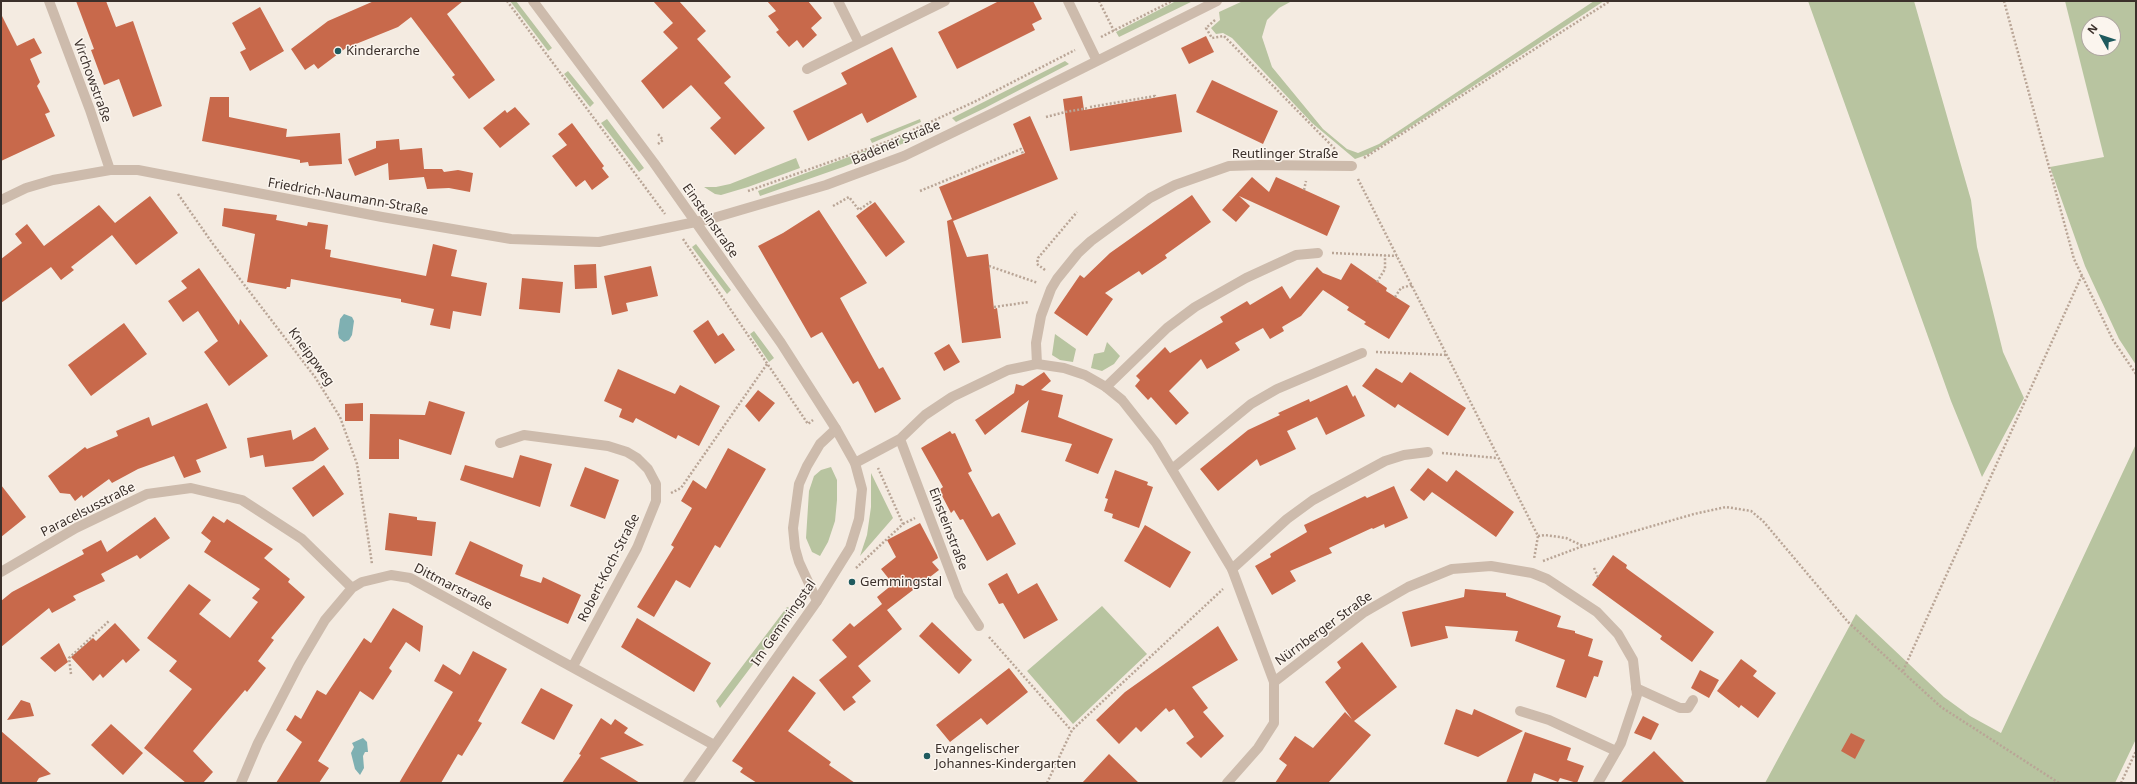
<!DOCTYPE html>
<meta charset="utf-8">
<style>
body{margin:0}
#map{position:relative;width:2137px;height:784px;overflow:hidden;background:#f4ebe1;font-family:"Noto Sans",sans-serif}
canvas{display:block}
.frame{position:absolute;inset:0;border:2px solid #3b302b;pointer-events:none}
.north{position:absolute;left:2081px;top:16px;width:40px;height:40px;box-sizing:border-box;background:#fbf5ee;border:1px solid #aea6a0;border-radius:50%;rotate:309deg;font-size:11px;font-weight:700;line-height:16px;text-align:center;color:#3b302b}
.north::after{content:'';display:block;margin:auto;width:14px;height:18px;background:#1f5a5e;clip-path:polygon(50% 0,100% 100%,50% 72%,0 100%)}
</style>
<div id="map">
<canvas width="2137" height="784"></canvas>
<div class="frame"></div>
<div class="north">N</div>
</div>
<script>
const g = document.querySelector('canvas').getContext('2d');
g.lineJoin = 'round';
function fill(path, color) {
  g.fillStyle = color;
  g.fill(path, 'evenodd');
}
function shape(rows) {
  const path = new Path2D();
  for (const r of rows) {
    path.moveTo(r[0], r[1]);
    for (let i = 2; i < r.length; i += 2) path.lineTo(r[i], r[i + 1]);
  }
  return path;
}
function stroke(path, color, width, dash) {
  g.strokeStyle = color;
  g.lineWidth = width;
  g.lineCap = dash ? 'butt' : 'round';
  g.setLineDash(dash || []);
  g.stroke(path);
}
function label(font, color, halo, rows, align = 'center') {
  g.font = font + ' "Noto Sans",sans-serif';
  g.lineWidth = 3;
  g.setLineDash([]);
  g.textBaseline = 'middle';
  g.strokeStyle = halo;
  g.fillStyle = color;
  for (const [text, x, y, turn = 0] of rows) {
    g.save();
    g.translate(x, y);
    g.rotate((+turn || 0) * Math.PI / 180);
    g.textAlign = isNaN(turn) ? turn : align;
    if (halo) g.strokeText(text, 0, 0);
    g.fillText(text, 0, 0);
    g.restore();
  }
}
const green = shape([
 [510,1,516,1,552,48,548,51],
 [1176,1,1193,1,1119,37,1116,32],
 [1243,1,1292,1,1279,8,1267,20,1262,37,1272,67,1323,129,1347,149,1358,153,1379,144,1594,1,1604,1,1369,154,1355,159,1312,123,1232,38,1223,33,1216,34,1211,28,1220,20,1219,12],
 [1808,1,1914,1,1971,200,1977,247,2003,352,2024,398,1982,477,1951,401],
 [2065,1,2136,1,2136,365,2119,339,2085,266,2050,167,2104,157],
 [2089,24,2113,24,2113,48,2089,48],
 [1065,61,1069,64,985,108,956,122,952,118],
 [568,71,594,103,590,107,564,74],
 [607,119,644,168,639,172,601,123],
 [920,119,921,122,872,143,870,139],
 [923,129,925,135,843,167,760,196,758,191],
 [796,158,800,168,748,187,721,195,715,194,704,187,716,187,730,184],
 [696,244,731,290,727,294,692,247],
 [754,331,774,358,769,362,750,334],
 [1055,334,1076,349,1073,362,1060,360,1052,355],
 [1107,342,1120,356,1114,364,1102,371,1091,368,1094,354,1104,352],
 [2136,444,2136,739,2115,783,1765,783,1856,614,1944,697,1970,716,2001,733],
 [831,467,837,480,837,500,835,521,828,542,820,556,812,552,806,538,809,491,814,476,821,470],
 [871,473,893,518,860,556,867,535,871,507],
 [1102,606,1147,654,1073,724,1027,671],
 [787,607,792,609,788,618,720,708,716,701]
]);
const water = shape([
 [344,314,352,317,354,321,352,335,349,340,344,342,339,338,338,333,340,319],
 [363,738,367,742,368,752,365,752,363,756,364,768,360,775,355,769,351,753,354,747,352,743]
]);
const building = shape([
 [76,1,106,1,116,27,133,21,162,106,133,117,119,79,104,85,91,50,94,49],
 [374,1,463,1,447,14,495,80,469,99,452,77,455,75,411,17,398,27,346,48,318,69,314,64,305,70,291,49,328,21],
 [653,1,679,1,706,31,697,39,731,77,724,83,765,128,735,155,710,128,721,118,691,85,663,109,641,81,678,48,663,32,673,23],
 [767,1,808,1,822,18,811,28,817,35,803,48,797,40,789,47,776,32,779,30,768,16,776,11],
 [999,1,1033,1,1042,19,1032,24,1035,30,957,69,938,32],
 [260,7,284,51,250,71,240,52,246,49,232,23],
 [1,14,17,46,34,38,42,53,30,59,40,82,37,86,50,112,45,114,55,136,1,161],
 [1206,36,1214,52,1189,64,1181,48],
 [892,47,917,97,867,123,862,113,808,141,793,111,847,84,841,73],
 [1212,80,1278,111,1263,144,1196,112],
 [1176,94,1182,132,1070,151,1063,99,1082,96,1084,110],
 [210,97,229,97,229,117,287,129,286,137,340,133,342,164,309,166,308,162,300,163,300,160,202,141],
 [515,107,530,124,500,148,483,128,505,110,507,113],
 [1030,116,1058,179,953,221,967,257,988,254,994,309,997,308,1001,338,962,343,947,221,952,219,939,187,1025,153,1013,124],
 [572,123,604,166,602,168,609,177,592,190,585,180,576,187,552,156,567,145,558,134],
 [399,139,400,150,422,148,424,169,442,169,444,172,458,170,473,173,470,192,449,188,427,189,424,177,389,180,388,163,355,176,348,159,376,148,376,141],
 [1252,177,1269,192,1276,177,1340,206,1327,236,1239,196,1250,206,1236,222,1222,210],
 [1192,195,1211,222,1165,255,1167,258,1142,275,1139,271,1105,293,1113,299,1087,336,1054,313,1080,275,1084,278,1110,253],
 [150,196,178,233,136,265,112,235,71,267,74,270,61,280,51,267,1,303,1,259,22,243,15,234,27,224,44,246,99,205,115,223],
 [875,202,905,242,886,257,856,216],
 [224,208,277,215,276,220,307,226,308,222,328,225,325,249,331,250,330,257,426,276,433,244,457,250,451,276,487,283,481,316,453,311,450,329,430,325,434,309,401,302,401,299,291,279,290,287,287,287,286,289,247,282,255,234,222,226],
 [819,210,867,283,840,298,879,369,883,367,901,399,875,413,858,381,853,384,822,332,811,338,758,246,783,233],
 [1351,263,1387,288,1386,291,1410,306,1389,339,1364,324,1366,322,1347,310,1349,307,1323,290,1301,316,1282,327,1284,331,1270,339,1263,328,1235,343,1240,350,1207,369,1201,359,1169,391,1189,413,1176,425,1151,397,1148,400,1135,386,1140,380,1136,376,1165,347,1170,353,1223,322,1220,317,1247,301,1250,305,1282,286,1290,299,1317,267,1323,273,1341,280],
 [596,264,597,288,575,289,574,265],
 [651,266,658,296,626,303,628,311,612,315,604,276],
 [199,268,239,325,240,319,268,356,229,386,204,352,218,341,198,311,183,322,168,301,187,288,181,281],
 [522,278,563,282,560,313,519,309],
 [708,320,718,336,723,333,735,350,715,364,693,331],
 [124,323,147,354,91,396,68,365],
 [949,344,960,362,944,371,934,353],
 [1376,368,1402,383,1410,372,1466,408,1448,436,1398,404,1395,408,1362,386],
 [618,369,675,394,680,385,720,406,699,446,678,435,676,439,636,418,633,423,619,417,622,409,604,401],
 [1044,372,1051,381,1041,390,1063,395,1058,417,1113,439,1098,474,1065,461,1072,444,1021,432,1029,400,985,435,975,420,1014,393,1016,384,1023,386],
 [1347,385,1353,397,1355,395,1365,416,1326,435,1317,417,1287,431,1296,449,1260,466,1257,459,1218,491,1200,469,1248,430,1280,415,1278,413,1309,399,1310,402],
 [758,390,775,403,759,422,745,406],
 [429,401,465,412,451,455,399,439,399,459,369,459,370,414,425,415],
 [207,403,227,448,196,460,201,472,184,478,174,456,138,469,112,483,109,479,83,498,82,495,75,501,70,494,60,493,48,476,85,447,87,449,118,436,116,431,149,417,152,426],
 [363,403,363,421,345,421,345,404],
 [315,427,329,449,313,461,265,467,263,455,250,458,247,438,291,430,293,440],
 [950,431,952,434,955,433,972,471,968,473,992,517,999,513,1016,544,987,561,963,519,960,520,954,510,951,513,939,490,943,487,921,448],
 [728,448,766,469,720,548,715,545,690,588,676,580,654,617,637,607,674,547,671,545,692,508,681,501,693,480,706,489],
 [520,455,552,464,540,507,460,480,465,465,513,478],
 [324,465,344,494,313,517,292,488],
 [585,467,619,480,605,519,570,506],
 [1428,468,1447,482,1456,470,1514,512,1496,537,1432,492,1424,501,1410,490],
 [1115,470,1148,482,1147,485,1153,487,1139,528,1112,518,1113,514,1104,511,1108,499,1105,498],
 [1,485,26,517,1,537],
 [1394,486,1408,518,1385,528,1384,524,1373,529,1372,528,1329,548,1332,553,1290,571,1296,581,1272,595,1255,566,1271,557,1270,554,1307,532,1304,525,1365,496,1367,498],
 [389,513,417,517,417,520,436,522,432,556,385,550],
 [213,516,224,523,227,519,273,549,264,558,290,579,288,582,305,597,271,638,274,640,258,661,266,668,247,692,245,690,193,751,213,772,203,783,186,783,144,748,192,689,169,671,177,661,147,638,189,584,211,600,199,614,230,638,258,602,252,598,260,589,204,552,211,541,201,533],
 [155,517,170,538,140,559,137,555,101,574,105,581,73,596,76,600,52,613,49,608,1,647,1,601,12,592,84,554,82,550,101,540,107,552],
 [920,523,937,555,938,558,932,562,939,570,887,610,902,629,858,666,871,681,852,697,856,702,844,711,819,680,847,657,832,640,850,623,854,627,882,604,877,597,893,584,881,569,896,557,887,540],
 [1145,525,1191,552,1170,588,1124,561],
 [470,541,523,565,520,576,541,583,543,577,581,595,568,624,455,574],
 [1613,555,1627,565,1626,568,1714,632,1692,662,1660,639,1662,636,1592,585],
 [1007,573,1018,594,1037,583,1058,620,1024,639,1003,603,999,604,988,584],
 [1465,589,1506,593,1506,596,1561,616,1557,627,1575,631,1575,633,1593,639,1588,656,1603,661,1598,677,1594,676,1586,698,1556,687,1565,660,1515,641,1518,631,1445,626,1448,638,1411,647,1402,612,1464,597],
 [393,608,423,626,420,652,406,642,389,668,392,671,373,700,360,691,318,761,329,768,319,783,276,783,302,742,286,730,295,715,301,719,317,690,326,695,364,638,371,643],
 [637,618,711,663,694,692,621,647],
 [932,622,972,660,959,674,919,636],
 [115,623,140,650,126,663,123,659,103,678,100,674,93,681,71,657,93,638,96,641],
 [1218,626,1238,660,1192,687,1208,708,1203,712,1224,736,1201,758,1186,743,1194,737,1174,709,1169,712,1166,708,1141,732,1136,727,1119,744,1096,720,1125,692],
 [1362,642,1397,687,1354,721,1371,735,1328,783,1275,783,1287,765,1279,759,1295,736,1313,748,1345,712,1352,719,1325,682,1341,668,1337,662],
 [59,643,68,662,55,672,40,658],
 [473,651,507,669,478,721,482,723,462,756,458,754,441,783,399,783,453,692,434,681,443,664,460,675],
 [1741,659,1757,671,1753,676,1776,693,1758,718,1741,705,1739,708,1717,691],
 [1009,668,1028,692,987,725,981,718,950,742,936,725],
 [1700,670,1719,680,1709,698,1691,688],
 [793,676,816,693,788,731,831,762,829,765,855,783,757,783,740,772,743,768,732,761],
 [541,688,573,705,554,740,521,723],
 [21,700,30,703,34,716,7,720],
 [1456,709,1472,715,1474,709,1523,731,1478,757,1444,744],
 [1643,716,1659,724,1651,740,1634,733],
 [601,718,611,725,615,719,628,728,624,733,644,745,600,758,640,783,562,783,581,755,579,754],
 [111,724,143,753,123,775,91,745],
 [1,731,51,774,39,778,36,783,1,783],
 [1525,732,1571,748,1567,760,1584,766,1577,783,1560,778,1558,782,1534,773,1531,783,1506,783],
 [1851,733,1865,740,1855,759,1841,751],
 [1654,751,1685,783,1620,783],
 [1109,754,1139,783,1082,783]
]);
const path = shape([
 [507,1,665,214],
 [1099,1,1114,31],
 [2004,1,2074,259,2113,340,2136,374],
 [1215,20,1206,28,1212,38,1224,36,1336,150],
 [1101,37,1172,1],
 [1090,107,1155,96,1155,98],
 [1046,117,1065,112,1089,108],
 [658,144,663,140,658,134],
 [1364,158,1610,1],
 [1358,179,1538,536,1534,559],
 [1304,190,1306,181],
 [748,191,889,141,974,102,1075,50],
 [920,191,1021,149,1023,154],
 [178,194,213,244,315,377,340,417,357,464,372,564],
 [833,206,849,197,859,210,870,202,872,204],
 [683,239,808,424,813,420],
 [1332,253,1397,256],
 [989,266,1038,283],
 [1045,270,1037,264,1038,258,1077,212],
 [1377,282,1385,269,1385,255],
 [1395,297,1401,288,1412,285],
 [994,307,1029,302],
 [1376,352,1447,355],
 [1442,453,1497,458],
 [671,493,681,488,767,364],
 [903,524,915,518],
 [1538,536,1545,535,1566,538,1583,546],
 [1543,561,1583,546,1694,514,1726,507,1751,511,1763,521,1848,622,1941,707,2059,783],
 [856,568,903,524,878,468],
 [1594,568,1598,577],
 [989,637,1071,730],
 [1903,671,2082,275],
 [71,674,69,658,109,621],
 [1047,783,1072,730,1223,589],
 [2121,783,2136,751]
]);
const service = shape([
 [1037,364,1036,343,1041,316,1051,289,1057,279,1078,253,1091,241,1150,198,1175,185,1229,166,1259,165,1352,166],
 [1106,387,1167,328,1195,307,1246,278,1296,255,1318,253],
 [1172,469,1251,404,1277,389,1362,353],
 [1232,569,1287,519,1313,500,1385,461,1404,455,1428,452],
 [817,601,799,562,795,548,793,528,799,484,807,466,820,444,836,429],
 [1636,688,1680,708,1688,708,1693,700],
 [1520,711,1549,720,1616,751]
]);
const minor = shape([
 [49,1,90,110,110,170],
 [838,1,859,43],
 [1068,1,1097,61],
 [807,69,945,1],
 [1,200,26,188,53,180,110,170,138,170,382,217,511,239,599,242,710,219,826,185,904,156,993,113,1217,1],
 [900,439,959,595,979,626],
 [500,443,524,435,608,446,627,452,637,458,648,469,656,484,656,501,637,548,573,666],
 [855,463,900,439,925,415,952,397,1008,370,1037,364,1064,368,1085,375,1106,387,1122,400,1156,443,1232,569,1274,682,1274,723,1258,748,1227,783],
 [1,572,76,528,147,494,191,488,242,500,302,539,352,588],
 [1274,682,1363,613,1408,587,1452,569,1491,566,1532,573,1547,579,1597,612,1618,634,1633,660,1637,695,1621,743,1598,783],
 [241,783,258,743,299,664,325,620,352,588,362,582,391,575,410,578,714,745]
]);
const tertiary = shape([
 [533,1,654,163,781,343,836,429,855,463,862,489,859,519,850,548,817,601,688,783]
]);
const markers = [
 [338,51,4,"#1f5a5e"],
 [852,582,4,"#1f5a5e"],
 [927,756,4,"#1f5a5e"]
];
const poiNames = [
 ["Kinderarche",346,51],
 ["Gemmingstal",860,582],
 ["Evangelischer",935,749],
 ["Johannes-Kindergarten",935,764]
];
const streetNames = [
 ["Virchowstraße",92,81,70],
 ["Badener Straße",896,143,-23],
 ["Reutlinger Straße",1285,154],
 ["Friedrich-Naumann-Straße",348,197,10],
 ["Einsteinstraße",710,221,55],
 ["Kneippweg",311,357,54],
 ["Paracelsusstraße",88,510,-27],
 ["Einsteinstraße",948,529,69],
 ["Robert-Koch-Straße",609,568,-63],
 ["Dittmarstraße",453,587,27],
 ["Im Gemmingstal",784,623,-55],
 ["Nürnberger Straße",1324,629,-36]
];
fill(green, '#b8c4a0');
fill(water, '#7fb0b2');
fill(building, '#c8694b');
stroke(path, '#b9a596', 2.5, [2, 2]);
stroke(service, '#cdbbac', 10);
stroke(minor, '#cdbbac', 10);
stroke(tertiary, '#cdbbac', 10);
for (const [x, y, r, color] of markers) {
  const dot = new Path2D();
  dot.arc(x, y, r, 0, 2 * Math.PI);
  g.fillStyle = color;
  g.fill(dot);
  stroke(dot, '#fbf5ee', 1.5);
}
label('13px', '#3b302b', '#fbf5ee', poiNames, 'left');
label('13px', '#3b302b', '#fbf5ee', streetNames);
</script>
